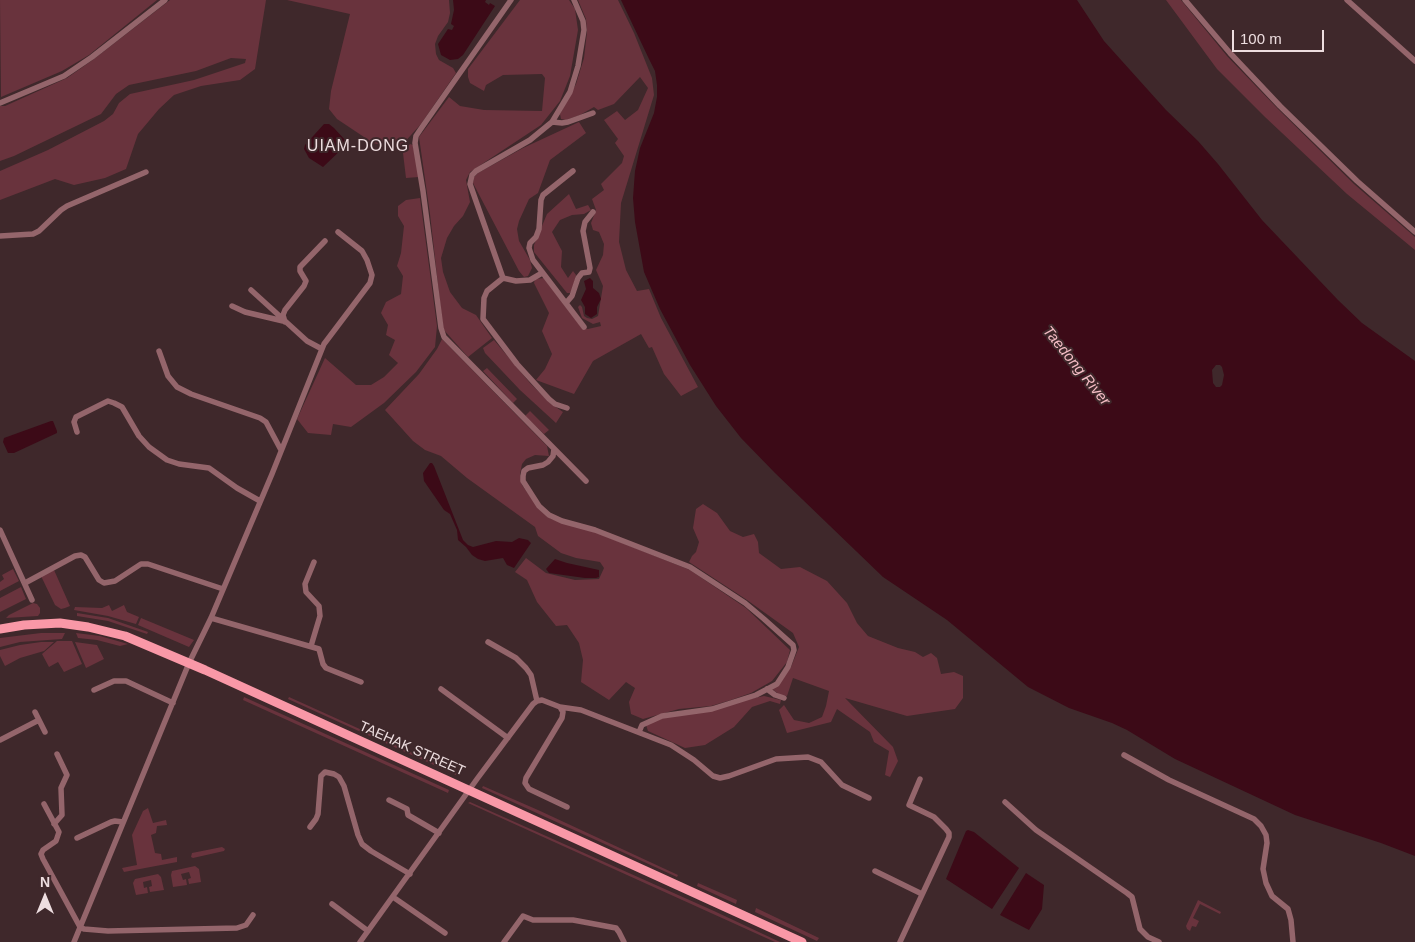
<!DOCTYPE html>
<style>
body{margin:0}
#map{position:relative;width:1415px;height:942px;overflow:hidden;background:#3f282b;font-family:Helvetica,sans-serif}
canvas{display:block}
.north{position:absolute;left:20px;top:872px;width:50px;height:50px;-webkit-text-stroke:4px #3f282b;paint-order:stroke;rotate:0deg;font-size:14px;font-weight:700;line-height:20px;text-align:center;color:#eddddf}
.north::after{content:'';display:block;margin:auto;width:18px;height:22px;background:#eddddf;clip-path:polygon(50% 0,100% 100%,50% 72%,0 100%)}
.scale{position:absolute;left:1232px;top:30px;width:92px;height:22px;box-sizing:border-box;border:2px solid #eddddf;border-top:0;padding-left:6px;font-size:15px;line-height:18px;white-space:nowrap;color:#eddddf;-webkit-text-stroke:4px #3f282b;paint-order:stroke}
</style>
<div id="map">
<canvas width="1415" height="942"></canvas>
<div class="north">N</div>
<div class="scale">100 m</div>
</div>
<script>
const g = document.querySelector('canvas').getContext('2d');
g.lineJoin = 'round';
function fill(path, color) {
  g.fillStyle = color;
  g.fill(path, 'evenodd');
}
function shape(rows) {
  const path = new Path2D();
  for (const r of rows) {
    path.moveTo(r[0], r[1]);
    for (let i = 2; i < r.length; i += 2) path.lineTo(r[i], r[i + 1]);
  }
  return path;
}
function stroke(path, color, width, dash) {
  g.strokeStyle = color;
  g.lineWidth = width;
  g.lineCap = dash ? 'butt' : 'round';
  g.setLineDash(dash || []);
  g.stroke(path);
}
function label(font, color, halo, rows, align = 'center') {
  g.font = font + ' Helvetica,sans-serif';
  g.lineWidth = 4;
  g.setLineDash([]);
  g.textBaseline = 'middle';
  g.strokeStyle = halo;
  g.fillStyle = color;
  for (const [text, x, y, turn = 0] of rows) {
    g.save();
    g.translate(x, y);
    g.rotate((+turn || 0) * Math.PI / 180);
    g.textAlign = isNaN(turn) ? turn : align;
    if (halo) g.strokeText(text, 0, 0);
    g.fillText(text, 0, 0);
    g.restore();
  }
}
const green = shape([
 [0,0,157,0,89,55,62,71,1,97],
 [170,0,266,0,255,69,240,80,201,86,174,95,159,109,138,134,126,169,105,178,74,185,55,179,0,200,0,171,48,150,104,121,113,114,119,103,130,94,194,80,245,63,246,59,231,58,196,71,129,85,116,94,101,114,14,156,0,161,0,106,5,106,67,78,94,59],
 [287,0,449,0,450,13,448,22,438,36,435,44,436,54,439,60,453,68,456,73,421,124,401,146,387,146,373,143,337,119,329,109,331,91,350,14],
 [520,0,569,0,575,9,578,30,570,76,560,101,541,125,470,172,466,180,470,202,463,216,454,226,447,238,441,258,443,272,450,292,462,308,476,315,492,338,468,357,443,329,430,214,419,137,449,97,460,106,484,110,542,111,545,78,542,74,503,75,486,85,484,91,470,83,468,77,468,69],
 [578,0,618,0,634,33,652,78,654,95,621,203,619,242,626,270,637,291,649,289,661,318,698,387,681,396,664,374,652,347,649,348,641,334,593,361,574,394,536,380,545,369,552,354,542,331,549,313,534,283,535,279,544,278,582,328,588,329,601,326,600,322,593,324,582,318,578,307,580,305,582,307,584,316,587,318,592,319,598,316,603,286,596,270,603,255,604,244,599,232,593,230,591,223,596,210,592,199,604,190,601,184,622,163,624,156,615,143,618,139,604,120,617,111,625,120,638,110,648,88,640,77,614,104,598,110,594,107,580,115,566,120,561,119,560,114,576,84,584,58,587,32,586,19],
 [1166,0,1181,0,1227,56,1278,109,1354,184,1415,237,1415,250,1347,194,1265,117,1217,69],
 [579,122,586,133,550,160,538,193,529,199,519,221,517,229,519,241,530,260,532,268,528,276,524,277,519,271,473,183,474,177,478,173,523,148],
 [410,144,413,145,419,177,406,178,403,153],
 [569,194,576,209,588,205,591,210,584,214,572,215,560,220,552,232,562,251,561,267,568,278,573,271,576,275,573,288,570,293,567,293,534,252,534,245,547,214],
 [420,198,437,326,435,347,416,372,384,403,351,427,333,424,331,435,308,433,297,419,325,358,356,385,371,385,384,377,398,363,389,355,395,340,386,335,388,325,381,313,386,302,401,294,403,276,397,266,401,253,404,226,398,216,398,206,406,200],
 [442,339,547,446,549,456,535,455,526,459,522,464,520,474,522,485,540,510,551,519,595,532,690,570,746,608,790,650,787,662,772,681,751,693,731,700,711,706,679,709,643,719,631,714,629,702,635,688,626,682,609,700,581,682,583,660,579,643,567,625,556,626,537,602,527,580,515,572,526,558,546,573,575,580,599,579,604,568,600,562,576,558,561,553,538,536,535,527,467,478,441,456,425,450,413,441,385,410,419,374,437,349],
 [494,340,530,383,550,403,563,412,556,423,520,390,485,353,483,348],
 [487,368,517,399,513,403,483,371],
 [530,411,549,430,544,434,525,416],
 [703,504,717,513,730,531,743,537,754,534,758,542,759,553,781,569,800,567,827,581,847,603,857,623,868,636,898,648,915,652,923,657,931,653,937,658,941,674,954,672,963,676,963,698,955,709,907,716,845,698,893,747,898,761,890,777,885,775,889,751,874,742,870,732,837,709,831,722,787,733,779,710,784,705,794,720,809,723,822,717,826,706,829,691,793,678,787,696,780,695,772,689,791,667,799,647,793,633,747,600,689,562,692,556,696,552,699,542,693,528,696,509],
 [13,569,19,581,0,591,0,582,4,579,2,575],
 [54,570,70,606,65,608,61,609,55,605,41,576],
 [21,587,26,599,0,612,0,598],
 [33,603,37,604,40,608,40,613,38,616,6,618,9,615],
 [109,605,112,611,124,605,127,612,139,617,136,624,108,616,74,610,75,607,102,608],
 [77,613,108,618,148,632,147,634,108,621,77,616],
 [141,618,194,640,189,647,138,625],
 [41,633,65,633,62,639,20,642,0,647,0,638],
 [76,633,100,636,128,644,120,646,97,640,78,638],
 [57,641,72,641,82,664,64,672,58,662,49,667,42,654],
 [41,642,54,642,44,651,20,658,5,666,0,656,0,650,20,645],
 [75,642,97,645,104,659,86,668],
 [764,696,781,700,780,704,770,701,752,707,734,727,705,745,685,748,648,731,646,725,662,717],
 [244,697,449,790,448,793,243,700],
 [289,697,457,773,456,775,288,699],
 [483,786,538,810,678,875,677,877,482,788],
 [470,802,714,911,780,942,775,942,468,803],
 [148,808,153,823,166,820,167,825,157,826,156,833,151,835,155,853,161,854,162,860,177,857,177,862,124,872,122,868,137,865,132,835,143,811],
 [222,847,225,849,224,851,193,858,191,857,192,853],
 [195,866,199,869,201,882,189,884,188,879,191,878,189,872,181,874,183,880,186,879,187,885,173,887,171,875,172,871],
 [158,874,161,877,164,890,150,892,149,887,152,886,151,880,143,882,144,888,147,887,148,893,136,895,133,883,135,879],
 [698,883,737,900,736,904,697,886],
 [1198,900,1221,912,1220,914,1200,904,1193,918,1199,921,1196,927,1192,926,1190,931,1187,929,1186,926],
 [756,908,819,938,817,941,755,912]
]);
const water = shape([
 [453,0,486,0,485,2,489,5,490,3,495,6,463,55,458,59,450,60,441,55,438,44,448,29,452,30,454,26,451,24,454,10],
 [621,0,1077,0,1104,41,1166,110,1198,141,1218,164,1262,220,1338,300,1362,323,1415,361,1415,856,1381,843,1295,815,1175,759,1127,730,1112,723,1069,708,1028,687,947,620,883,577,775,473,741,438,716,406,690,365,660,309,644,272,635,222,633,198,635,171,640,148,654,113,657,97,657,85,655,71,649,59],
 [1216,365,1220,365,1222,367,1224,375,1222,385,1220,387,1216,387,1213,383,1212,370],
 [324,124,329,124,334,128,346,141,343,148,323,167,309,158,304,149,305,145],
 [590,278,593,281,593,288,599,293,601,299,597,307,597,314,591,318,585,314,585,307,581,300,586,289,584,281],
 [51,421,53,421,57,431,57,433,14,453,8,453,3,442,4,438],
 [430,463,432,463,434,466,463,540,468,545,473,547,496,541,512,542,519,538,528,540,531,543,514,568,507,565,503,558,485,561,478,559,472,555,466,547,458,540,457,530,450,514,444,510,424,481,423,473],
 [555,559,567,563,599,570,599,577,596,578,585,578,549,573,546,569],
 [968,830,974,832,1019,868,992,909,946,879,966,831],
 [1026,873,1044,885,1042,909,1029,930,1000,915]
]);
const minor = shape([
 [511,0,420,130,416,136,415,143,423,191,441,328,444,337,586,481],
 [1185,0,1230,53,1280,106,1357,181,1415,232],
 [1347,0,1415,61],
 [0,103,64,76,92,57,165,0],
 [552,122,562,123,568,122,593,113],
 [573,171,543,195,541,200,539,229,536,237,530,243,529,248,533,260,584,327],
 [0,236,33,234,39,231,61,210,67,206,146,172],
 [503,278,516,281,530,280,542,273],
 [251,290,307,341,322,349],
 [566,303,572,296,578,278,582,273,589,272,590,268,583,231,585,222,593,212],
 [232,306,245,312,283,321],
 [285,322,283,315,285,310,304,286,306,281,300,271,300,267,325,241],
 [159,351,168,376,177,387,191,394,260,418,266,422,281,450],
 [567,408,555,404,549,399,517,364,483,319,484,298,487,291,503,278,470,184,472,175,476,171,530,140,552,122,570,92,578,66,584,30,583,21,574,0],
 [77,432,74,422,76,417,108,401,114,403,122,407,139,436,149,447,167,460,179,464,209,468,237,488,260,501],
 [554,449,553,456,548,462,543,465,528,468,524,471,523,476,523,481,539,506,549,515,562,521,595,530,690,567,745,603,764,619,793,645,794,650,788,667,777,684,756,695,712,709,662,716,642,725,639,732],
 [0,530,32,600],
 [25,583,75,556,81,555,85,557,99,580,104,583,115,581,141,564,148,564,223,589],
 [211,618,319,649,323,664,326,668,361,682],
 [488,642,516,658,526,668,531,675,537,701],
 [311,646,320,616,319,606,306,592,305,584,314,562],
 [441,689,508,738],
 [767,689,775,695,784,698],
 [94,690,114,681,126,681,173,703],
 [560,707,581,710,671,745,694,760,713,776,720,778,729,776,776,759,808,757,821,762,842,785,869,798],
 [35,712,45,732],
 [0,740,39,720],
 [1124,755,1169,780,1254,819,1261,826,1266,835,1267,843,1263,869,1266,883,1272,896,1288,909,1291,920,1293,942],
 [389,800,407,809,408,815,439,833],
 [1005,802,1036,830,1127,893,1132,897,1140,929,1148,937,1159,942],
 [44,804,59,832,56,841,43,850,41,854,43,859,80,927,84,929,108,931,237,928,246,925,253,915],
 [54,824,62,815,61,788,67,775,57,754],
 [310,827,316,819,318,814,321,776,325,772,334,774,339,777,344,786,358,835,362,844,371,851,410,874],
 [77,838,111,822,115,821,123,822],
 [875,871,922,894],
 [393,897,445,933],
 [332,904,368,931],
 [74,942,189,663,211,618,272,474,324,344,370,283,372,275,367,260,362,251,338,232],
 [360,942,477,779,533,704,537,701,542,700,560,707,563,712,562,718,526,778,525,783,529,789,567,807],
 [504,942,523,916,533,920,573,920,616,928,619,932,624,942],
 [900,942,949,837,949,833,946,829,934,817,909,805,920,779]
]);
const primary = shape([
 [0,629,24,625,60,623,88,627,125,636,205,670,802,942]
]);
const streetNames = [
 ["TAEHAK STREET",412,749,24]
];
const waterNames = [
 ["Taedong River",1076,366,51]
];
const quarterNames = [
 ["UIAM-DONG",358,147]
];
fill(green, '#69333d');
fill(water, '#3c0a17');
stroke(minor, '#94656b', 5.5);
stroke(primary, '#f998a7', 9);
label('14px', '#eddddf', '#3f282b', streetNames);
label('italic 15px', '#f5bdc5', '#3f282b', waterNames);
g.letterSpacing = '1px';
label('16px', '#eddddf', '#3f282b', quarterNames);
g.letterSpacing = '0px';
</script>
